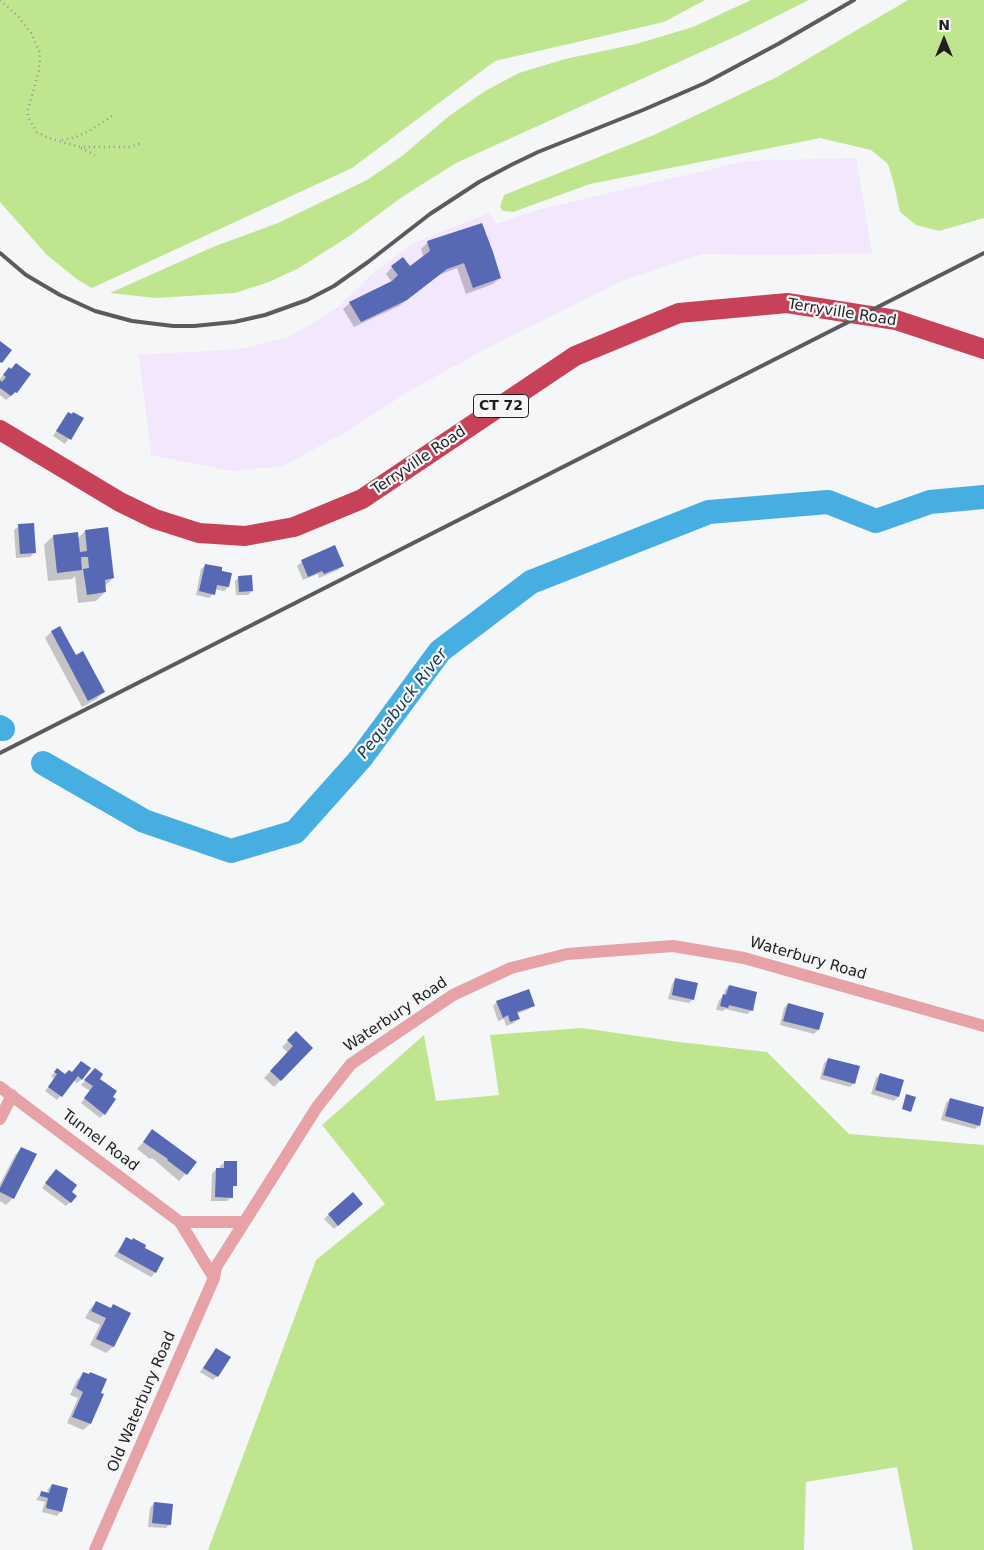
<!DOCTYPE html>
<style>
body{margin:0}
#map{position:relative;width:984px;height:1550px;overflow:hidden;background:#f5f6f8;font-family:"DejaVu Sans",sans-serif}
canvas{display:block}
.north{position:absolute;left:919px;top:15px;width:50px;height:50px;-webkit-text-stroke:4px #f5f6f8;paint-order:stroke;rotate:0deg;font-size:14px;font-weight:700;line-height:20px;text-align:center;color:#1f1f20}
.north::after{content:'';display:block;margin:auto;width:18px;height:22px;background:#1f1f20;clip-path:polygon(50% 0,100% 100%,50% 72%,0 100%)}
</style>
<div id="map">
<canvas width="984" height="1550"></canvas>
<div class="north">N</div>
</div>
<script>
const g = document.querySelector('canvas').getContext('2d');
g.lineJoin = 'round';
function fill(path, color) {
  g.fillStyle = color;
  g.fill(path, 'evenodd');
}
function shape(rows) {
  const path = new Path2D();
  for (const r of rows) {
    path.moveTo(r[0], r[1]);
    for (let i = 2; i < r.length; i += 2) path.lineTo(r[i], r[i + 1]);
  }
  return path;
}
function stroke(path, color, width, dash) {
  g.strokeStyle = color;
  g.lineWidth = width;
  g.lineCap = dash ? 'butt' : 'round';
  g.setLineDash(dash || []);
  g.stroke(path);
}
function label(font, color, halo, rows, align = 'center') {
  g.font = font + ' "DejaVu Sans",sans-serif';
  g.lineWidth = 4.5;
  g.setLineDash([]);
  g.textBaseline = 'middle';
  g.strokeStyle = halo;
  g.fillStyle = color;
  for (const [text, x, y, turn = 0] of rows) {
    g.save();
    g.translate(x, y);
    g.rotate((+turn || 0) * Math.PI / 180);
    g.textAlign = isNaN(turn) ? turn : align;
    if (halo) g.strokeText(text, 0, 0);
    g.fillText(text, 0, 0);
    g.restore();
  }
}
const industrial = shape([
 [856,158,872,253,776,255,702,254,622,281,501,341,414,388,349,430,283,466,232,471,151,455,139,355,240,349,289,337,337,308,370,276,413,243,489,213,497,224,541,209,746,161]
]);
const green = shape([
 [0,0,705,0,664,22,495,61,352,168,92,288,78,280,47,255,0,202],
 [751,0,809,0,743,33,456,163,402,197,348,237,299,268,269,282,235,293,156,298,110,293,213,247,278,223,367,180,402,156,449,116,485,91,519,73,565,59,636,44,693,27],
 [908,0,984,0,984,218,939,231,916,225,900,212,894,184,888,164,871,150,820,138,590,184,513,212,503,211,500,207,504,195,654,135,777,77],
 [582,1028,679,1042,767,1052,849,1134,984,1145,984,1550,913,1550,897,1467,806,1482,804,1550,208,1550,316,1260,385,1204,322,1125,424,1035,436,1101,499,1095,490,1035]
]);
const shadow = shape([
 [428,242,500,278,493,284,466,294,457,268,439,275,399,306,354,327,343,309,350,303,392,282,386,274,392,267,410,268,424,258,421,249],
 [5,373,16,392,6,400,0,395,0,379],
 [68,414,82,419,65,444,53,436],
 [19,526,34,553,30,557,16,558,14,530],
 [85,531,113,578,104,587,105,592,96,601,78,603,75,576,72,579,48,581,44,545,53,536,77,533,77,539],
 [334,547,342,566,338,570,319,578,318,574,303,580,297,566,302,562],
 [206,565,220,572,228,587,224,591,214,589,213,594,209,598,196,595,201,569],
 [239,577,252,591,248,595,236,595,235,581],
 [60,627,75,656,103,692,97,699,82,707,45,638,51,632],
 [676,979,693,999,689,1003,668,999,672,984],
 [729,986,752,1010,747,1014,725,1009,723,1011,716,1010,719,1000,724,995,725,990],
 [497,1002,533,1005,529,1009,517,1014,518,1019,514,1023,506,1026,504,1019,498,1021,493,1006],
 [788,1004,818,1030,814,1034,780,1025,784,1008],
 [296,1033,312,1048,274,1087,264,1078,288,1053,282,1047],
 [829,1059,854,1083,850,1087,820,1079,824,1063],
 [77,1066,82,1079,77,1083,73,1080,57,1100,45,1091,54,1079,51,1076,57,1070,65,1076,71,1074],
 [91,1074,98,1079,104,1114,100,1118,81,1103,90,1091,81,1085],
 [880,1074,903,1081,898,1097,894,1101,871,1094,876,1078],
 [950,1099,979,1125,975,1129,941,1120,946,1103],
 [153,1131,195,1163,179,1181,152,1158,150,1159,137,1149],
 [22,1148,13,1198,6,1205,0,1201,0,1184,15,1155],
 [225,1162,235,1185,232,1189,231,1197,227,1201,211,1201,212,1174,216,1169,220,1169,220,1166],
 [52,1175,70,1192,70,1202,66,1206,42,1188],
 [357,1208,334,1229,324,1219,328,1215],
 [126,1239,155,1273,151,1277,114,1256],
 [96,1302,110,1309,113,1306,129,1314,113,1347,106,1353,90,1345,100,1325,85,1318,90,1309],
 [216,1349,217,1376,213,1380,200,1372],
 [84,1373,99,1394,102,1395,90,1424,83,1430,67,1423,78,1398,70,1395,77,1380],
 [52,1485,61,1511,57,1516,42,1512,45,1502,36,1500,41,1493,47,1494,48,1489],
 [154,1503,170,1524,166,1528,148,1527,150,1508]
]);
const river = shape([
 [0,727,3,729],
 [43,763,144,821,231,851,295,832,361,758,440,651,531,582,709,512,828,502,876,521,930,502,984,497]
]);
const building = shape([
 [482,223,493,252,501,278,473,288,464,263,447,269,407,300,361,322,349,302,392,281,398,275,391,266,403,257,410,266,430,251,427,241],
 [0,341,12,350,2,363,0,362],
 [16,363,31,374,17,393,15,392,11,396,0,388,0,380,2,382,6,377,3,375,9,367,11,369],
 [68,412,72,414,73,412,84,418,71,440,56,431],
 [34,523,36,553,20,554,18,524],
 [108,527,114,578,105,580,106,592,87,595,83,569,89,568,88,557,81,557,82,570,57,573,53,535,78,532,80,552,87,551,85,530],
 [335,545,344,566,324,574,322,571,308,577,301,560],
 [205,564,222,567,222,571,232,573,229,587,217,585,215,595,199,591],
 [252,575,253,591,239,592,238,576],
 [60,626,76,655,83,651,105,692,88,701,51,631],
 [675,978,698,983,694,1000,672,995],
 [729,985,757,992,753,1011,729,1005,728,1008,720,1006,723,994,726,995],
 [529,989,535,1006,517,1012,520,1019,510,1022,508,1015,503,1018,496,1001],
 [788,1003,824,1013,819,1030,783,1021],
 [296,1031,313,1048,281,1081,270,1071,293,1046,287,1040],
 [828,1058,860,1066,855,1084,823,1075],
 [81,1061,91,1068,82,1080,78,1076,62,1097,48,1087,57,1074,54,1072,57,1068,65,1074,69,1070,72,1072],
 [95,1068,103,1074,100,1079,117,1091,113,1097,116,1099,105,1115,84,1098,93,1086,84,1080],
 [880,1073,904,1080,899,1097,875,1090],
 [906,1094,916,1097,911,1112,902,1109],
 [950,1098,984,1107,980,1126,945,1116],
 [152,1129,197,1162,187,1175,167,1160,168,1159,143,1142],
 [21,1147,37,1154,14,1199,0,1192,0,1188],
 [224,1161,237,1161,237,1186,233,1186,233,1198,215,1197,216,1168,224,1168],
 [56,1169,77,1185,72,1192,77,1196,71,1203,45,1183],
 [353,1192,363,1204,338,1226,328,1214],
 [126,1237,132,1240,133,1238,146,1245,145,1248,164,1258,156,1273,118,1252],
 [96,1301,111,1308,113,1304,131,1313,114,1347,96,1339,106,1318,91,1311],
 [216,1348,231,1357,218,1377,203,1368],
 [83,1372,89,1374,90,1372,107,1379,101,1393,104,1394,91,1424,72,1417,83,1392,76,1388],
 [52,1484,68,1488,62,1512,46,1508,48,1498,40,1496,41,1491,49,1493],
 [154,1502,173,1504,171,1525,152,1523]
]);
const path = shape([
 [0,0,18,16,31,33,40,53,39,70,28,110,28,117,37,132,48,138,81,147,129,147,143,143],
 [62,140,76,137,89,131,112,116],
 [81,148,95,155]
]);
const minor = shape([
 [0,1087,180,1222,214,1278],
 [0,1119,12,1095],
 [180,1222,244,1222],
 [95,1550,214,1278,216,1267,317,1107,351,1064,453,995,511,968,567,954,673,946,744,958,984,1026]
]);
const trunk = shape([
 [0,430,120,502,155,519,199,533,245,536,294,527,362,499,575,356,679,313,787,303,896,320,984,349]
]);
const rail = shape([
 [0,253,26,275,60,295,95,311,132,321,173,326,194,326,234,322,265,315,307,300,334,286,368,262,430,214,479,182,511,165,538,152,643,110,705,83,778,44,854,0],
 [0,753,984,253]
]);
const shields = [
 [501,406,55]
];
const shieldNames = [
 ["CT 72",501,406]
];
const streetNames = [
 ["Terryville Road",842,313,9],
 ["Terryville Road",419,461,-34],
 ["Waterbury Road",808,959,16],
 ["Waterbury Road",396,1015,-34],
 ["Tunnel Road",100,1141,37],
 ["Old Waterbury Road",142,1402,-67]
];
const waterNames = [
 ["Pequabuck River",403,704,-52]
];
fill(industrial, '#f2e7fc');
fill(green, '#bfe68f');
fill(shadow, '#0003');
stroke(river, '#47aee2', 24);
fill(building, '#5768b4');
stroke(path, '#929394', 2.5, [1, 4]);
stroke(minor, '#e6a2a6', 12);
stroke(trunk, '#c74258', 20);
stroke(rail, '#5a5b5c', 4);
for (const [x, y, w] of shields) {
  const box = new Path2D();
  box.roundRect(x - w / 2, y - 11.5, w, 23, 4);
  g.fillStyle = '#f5f6f8';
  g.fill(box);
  stroke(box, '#1f1f20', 1);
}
label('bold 14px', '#1f1f20', null, shieldNames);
label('15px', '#1f1f20', '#f5f6f8', streetNames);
label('italic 16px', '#0e3a50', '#f5f6f8', waterNames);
</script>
